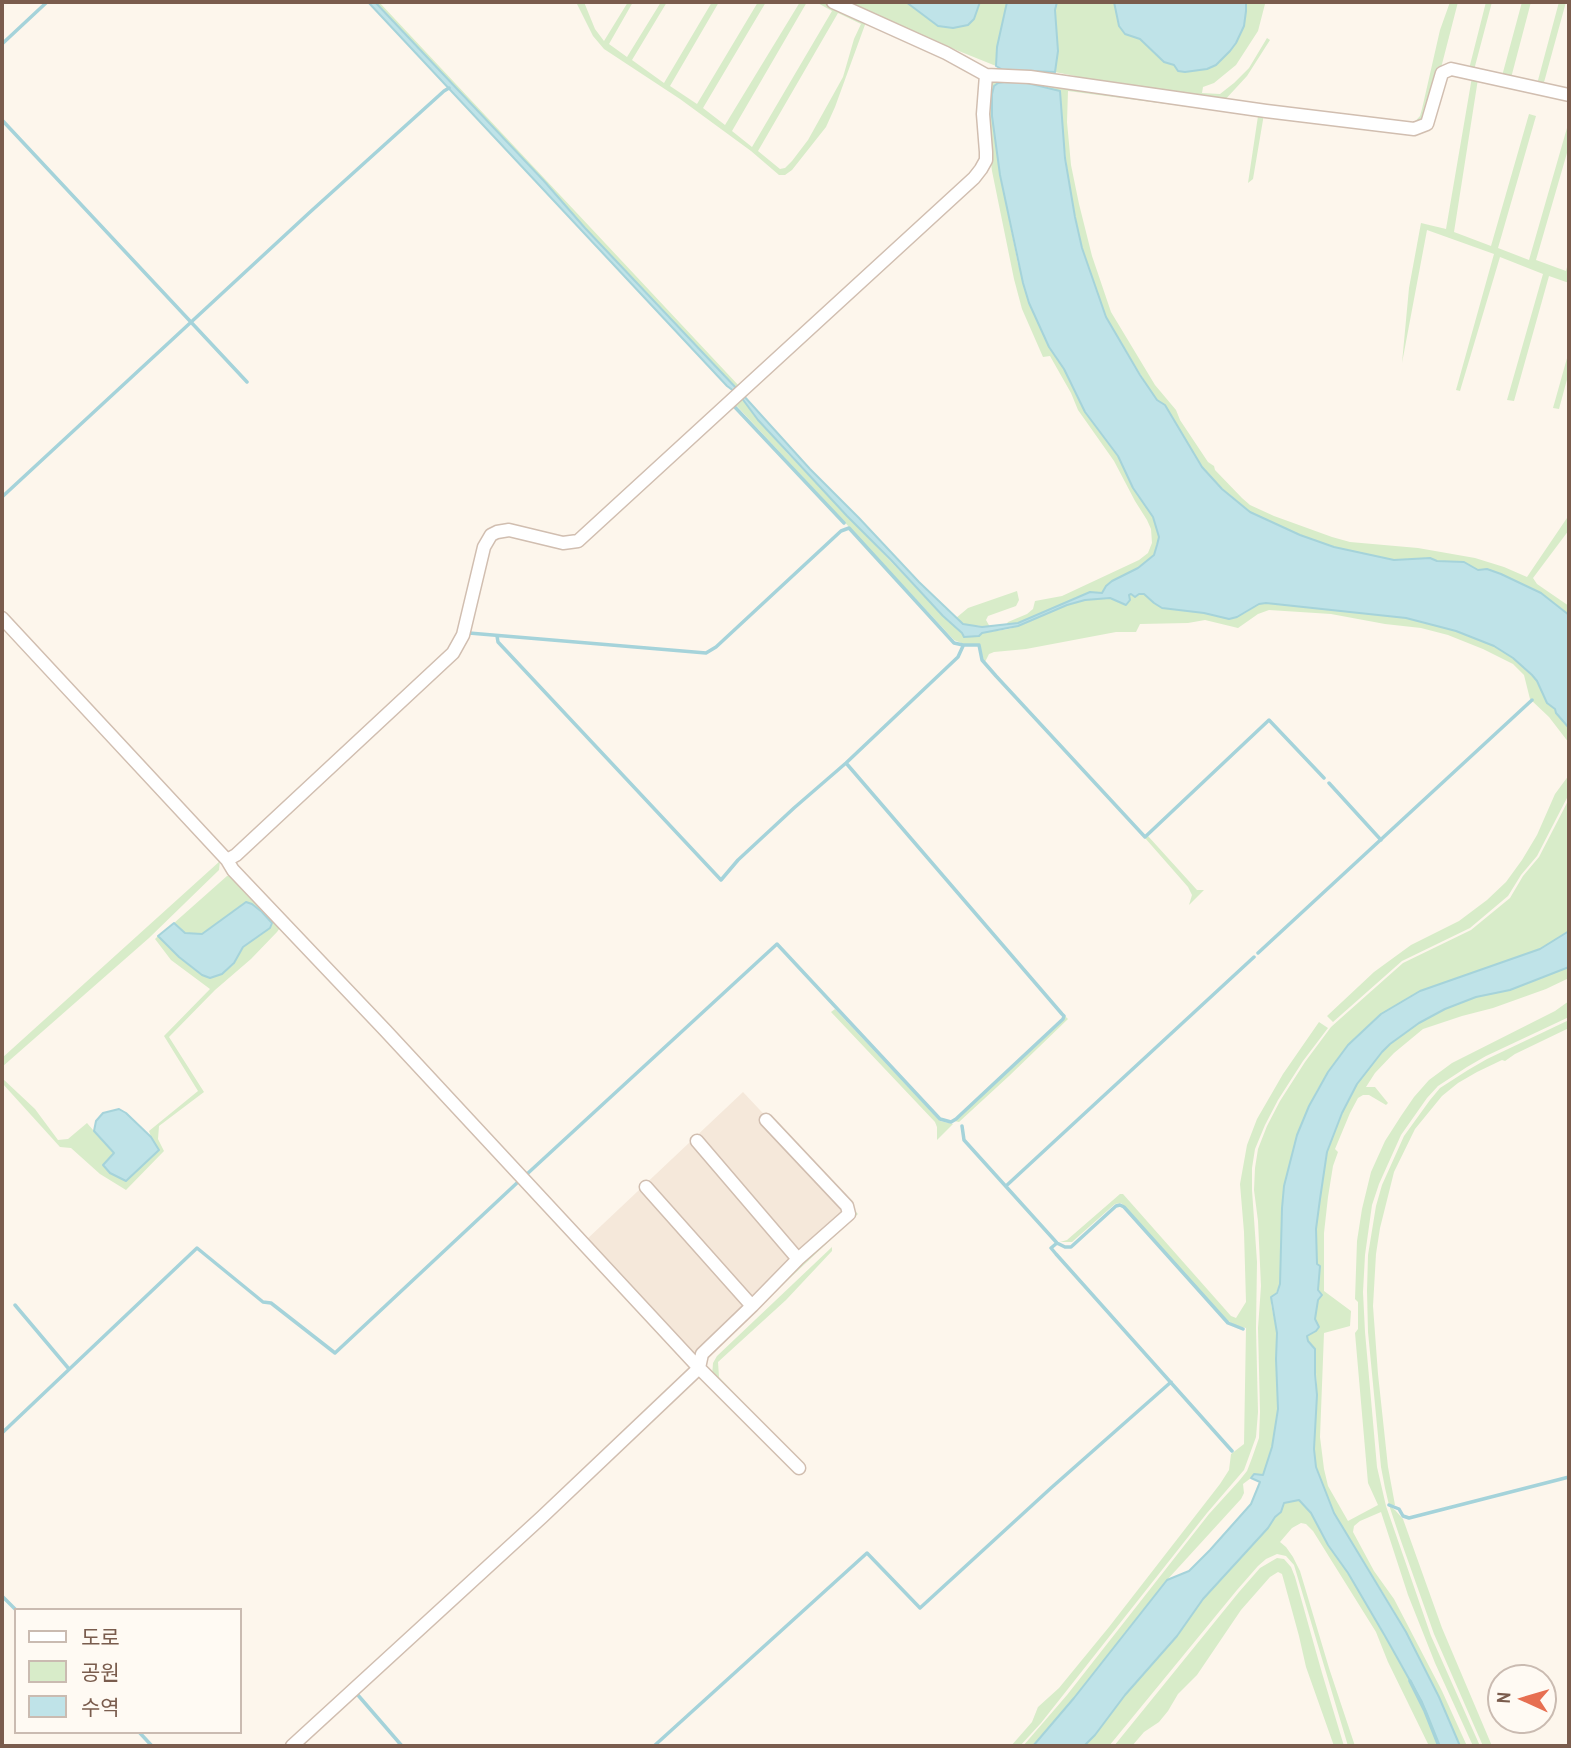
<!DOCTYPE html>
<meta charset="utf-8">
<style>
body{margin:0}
#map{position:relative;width:1571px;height:1748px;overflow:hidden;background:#fdf6ec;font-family:"Archivo Narrow","Noto Sans KR",sans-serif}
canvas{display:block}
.frame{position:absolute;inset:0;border:4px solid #7a5c4d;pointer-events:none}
.legend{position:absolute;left:14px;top:1608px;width:228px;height:126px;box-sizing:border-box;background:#fffaf3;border:2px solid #cabbb1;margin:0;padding:9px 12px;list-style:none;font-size:21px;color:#7a5c4d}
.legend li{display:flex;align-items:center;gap:14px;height:35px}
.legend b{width:35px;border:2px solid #cabbb1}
.north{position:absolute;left:1487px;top:1664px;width:70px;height:70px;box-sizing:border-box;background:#fffaf3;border:2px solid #cabbb1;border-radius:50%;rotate:274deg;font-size:19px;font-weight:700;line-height:28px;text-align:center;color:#7a5c4d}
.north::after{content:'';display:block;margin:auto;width:24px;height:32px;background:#e76f51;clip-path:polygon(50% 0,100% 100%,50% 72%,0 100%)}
</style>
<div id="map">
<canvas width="1571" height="1748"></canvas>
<div class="frame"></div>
<ul class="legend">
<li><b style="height:9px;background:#fff"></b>도로</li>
<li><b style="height:19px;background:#d8ecc9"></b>공원</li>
<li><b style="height:19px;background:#bfe3e8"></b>수역</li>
</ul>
<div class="north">N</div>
</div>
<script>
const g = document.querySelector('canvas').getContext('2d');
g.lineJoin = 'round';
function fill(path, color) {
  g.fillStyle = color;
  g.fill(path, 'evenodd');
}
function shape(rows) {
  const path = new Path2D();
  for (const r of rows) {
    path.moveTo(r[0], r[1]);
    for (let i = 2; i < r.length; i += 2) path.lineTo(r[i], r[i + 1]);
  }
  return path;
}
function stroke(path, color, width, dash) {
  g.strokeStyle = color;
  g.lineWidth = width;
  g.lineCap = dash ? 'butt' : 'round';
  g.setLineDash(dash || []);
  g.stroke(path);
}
const residential = shape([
 [743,1092,855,1211,706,1353,702,1352,694,1355,585,1241]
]);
const green = shape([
 [375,2,379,2,740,387,738,390,666,315,629,274,585,228,544,181],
 [576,2,584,2,595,29,604,41,628,2,633,2,609,44,627,57,661,2,667,2,632,60,664,83,712,2,719,2,670,86,697,104,758,2,766,2,703,108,725,125,800,2,807,2,732,131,752,147,832,11,816,2,825,2,866,22,835,107,826,127,792,170,785,175,779,175,751,151,680,99,604,49,593,36],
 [838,13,861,24,854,39,843,77,808,140,792,161,785,168,780,169,758,151],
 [844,2,906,2,938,26,968,25,974,19,980,2,1007,2,997,47,996,66,924,37],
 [1057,2,1114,2,1125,34,1140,39,1164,62,1174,64,1185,72,1207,69,1216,65,1246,11,1246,2,1273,2,1265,4,1258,31,1236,65,1214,83,1203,87,1202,93,1220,94,1234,83,1249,68,1267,38,1270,40,1247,76,1223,102,1076,80,1075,76,1055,72,1058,51,1055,9],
 [1450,2,1458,2,1441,68,1421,122,1411,126,1420,116,1422,109,1440,30],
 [1486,2,1492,2,1474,70,1469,69],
 [1522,2,1531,2,1511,78,1502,76],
 [1559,2,1566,2,1543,86,1537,84],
 [1472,77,1478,79,1454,232,1491,246,1529,114,1536,116,1498,248,1529,260,1569,121,1569,146,1536,260,1566,271,1569,259,1569,283,1549,276,1514,401,1507,400,1543,274,1500,257,1460,391,1456,390,1494,254,1427,230,1402,363,1409,288,1421,223,1446,229],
 [1009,79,1264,114,1253,179,1248,183,1258,116,1068,91,1067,122,1071,165,1079,204,1092,256,1111,312,1155,385,1176,410,1180,420,1208,462,1214,466,1215,470,1242,498,1250,505,1274,516,1332,537,1350,542,1418,548,1475,558,1504,567,1527,577,1569,515,1569,530,1533,578,1537,584,1569,606,1569,615,1533,589,1525,587,1501,574,1487,569,1478,570,1464,562,1437,561,1430,558,1394,560,1334,547,1300,535,1250,512,1222,489,1202,467,1165,405,1157,400,1150,390,1106,317,1082,248,1070,191,1062,127,1049,87,1023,82,992,116,1000,175,1018,264,1049,347,1064,369,1085,412,1118,456,1134,488,1153,517,1159,537,1157,545,1154,555,1148,561,1138,568,1112,581,1106,586,1102,593,1090,592,1028,620,1018,623,1006,625,1008,622,1027,614,1033,609,1035,601,1062,596,1139,560,1148,553,1152,543,1151,529,1147,520,1135,501,1114,461,1078,410,1071,393,1050,356,1043,357,1022,309,1014,279,992,171,986,125,989,85,995,81],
 [1569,351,1569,372,1559,409,1553,408],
 [741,397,758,420,789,455,943,616,962,633,982,633,1009,629,1024,624,1067,605,1085,600,1105,598,1120,601,1131,594,1144,594,1162,608,1204,613,1229,619,1245,613,1259,604,1266,603,1406,618,1456,631,1494,646,1519,662,1537,681,1547,703,1555,709,1556,713,1569,728,1569,743,1549,717,1530,699,1524,675,1513,664,1483,649,1448,635,1421,628,1385,624,1331,614,1269,610,1258,614,1238,628,1205,620,1188,623,1140,624,1136,632,1116,632,1026,649,994,652,989,654,985,662,983,659,980,644,964,644,954,640,734,403],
 [1017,591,1019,600,1016,606,988,616,986,620,990,627,963,624,956,618,968,608],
 [1569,775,1569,794,1537,856,1521,875,1508,896,1470,928,1402,961,1333,1022,1327,1016,1374,972,1411,945,1459,921,1487,900,1506,882,1522,860,1537,835,1555,794],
 [1569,799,1569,931,1540,949,1420,991,1381,1014,1348,1045,1338,1058,1317,1090,1297,1135,1284,1186,1282,1208,1280,1284,1271,1304,1277,1333,1276,1359,1278,1409,1272,1447,1263,1476,1254,1474,1251,1478,1243,1484,1244,1493,1241,1499,1167,1580,1074,1698,1033,1746,1023,1746,1067,1695,1209,1514,1239,1481,1247,1471,1252,1458,1259,1438,1260,1412,1258,1328,1261,1286,1258,1221,1254,1190,1255,1168,1258,1149,1267,1126,1280,1101,1305,1062,1331,1027,1341,1018,1403,963,1471,930,1510,898,1523,876,1539,857],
 [1148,836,1197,890,1204,890,1189,905,1192,895,1188,887,1145,838],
 [220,861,219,870,149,938,2,1067,2,1058],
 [227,876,234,876,282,925,277,932,251,959,215,990,169,1037,204,1092,159,1126,158,1139,164,1151,126,1190,100,1174,71,1148,60,1147,2,1083,2,1078,35,1109,58,1140,68,1139,87,1123,114,1154,103,1165,158,1150,151,1137,149,1131,198,1091,164,1036,210,989,171,960,155,939,158,936,192,968,222,974,234,964,243,947,254,938,264,933,246,902,202,934,185,933,174,923],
 [1569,967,1569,978,1546,989,1493,1008,1462,1016,1423,1029,1394,1053,1375,1073,1366,1087,1375,1087,1388,1103,1386,1105,1369,1095,1363,1095,1358,1098,1350,1113,1335,1149,1338,1152,1333,1166,1328,1197,1324,1233,1324,1291,1351,1311,1350,1326,1324,1333,1320,1437,1324,1469,1328,1486,1348,1521,1378,1505,1368,1483,1355,1333,1358,1329,1358,1302,1355,1299,1357,1241,1362,1209,1371,1172,1385,1141,1401,1116,1414,1097,1429,1080,1452,1063,1555,1011,1569,1001,1569,1017,1486,1056,1467,1067,1438,1086,1427,1098,1401,1135,1379,1184,1372,1205,1365,1255,1363,1292,1365,1332,1377,1467,1386,1506,1431,1636,1480,1746,1473,1746,1435,1663,1408,1595,1381,1512,1360,1521,1354,1526,1353,1532,1374,1571,1394,1599,1442,1691,1467,1746,1460,1746,1418,1656,1393,1609,1334,1513,1315,1467,1314,1449,1317,1395,1315,1349,1308,1341,1307,1335,1316,1331,1315,1319,1316,1310,1318,1300,1322,1295,1318,1291,1320,1266,1317,1264,1316,1229,1320,1199,1327,1152,1342,1113,1357,1084,1372,1064,1390,1044,1419,1023,1445,1009,1476,997,1510,990],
 [835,1009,940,1121,953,1124,937,1140,937,1127,935,1122,831,1012],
 [1065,1016,1068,1019,1009,1076,959,1122,954,1121,1063,1020],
 [1569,1020,1569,1028,1515,1054,1505,1061,1502,1060,1477,1072,1458,1083,1442,1096,1415,1129,1394,1172,1380,1228,1376,1254,1373,1306,1378,1374,1388,1467,1395,1505,1390,1506,1395,1510,1403,1519,1442,1628,1492,1746,1483,1746,1434,1634,1401,1541,1389,1505,1385,1488,1381,1467,1368,1332,1367,1291,1368,1255,1376,1206,1382,1185,1404,1136,1430,1100,1440,1088,1468,1070,1487,1059],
 [1319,1022,1328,1028,1303,1061,1278,1100,1265,1125,1255,1149,1252,1168,1252,1190,1257,1262,1256,1328,1258,1412,1256,1437,1244,1470,1207,1513,1041,1723,1020,1746,1011,1746,1032,1722,1038,1707,1059,1688,1109,1627,1220,1484,1229,1470,1231,1454,1244,1444,1246,1328,1237,1326,1228,1321,1121,1203,1115,1204,1072,1242,1060,1242,1067,1240,1120,1194,1123,1194,1231,1316,1236,1318,1246,1302,1244,1232,1240,1184,1247,1145,1257,1119,1283,1074],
 [855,1211,858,1214,707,1356,706,1353],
 [832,1247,832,1251,786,1300,718,1362,719,1377,759,1419,757,1421,712,1376,713,1363,717,1356],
 [1300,1500,1311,1513,1328,1545,1348,1573,1385,1636,1422,1702,1439,1746,1429,1746,1388,1662,1376,1632,1313,1531,1306,1524,1301,1523,1292,1528,1280,1542,1286,1547,1293,1557,1300,1571,1329,1668,1355,1746,1348,1746,1294,1565,1286,1556,1277,1554,1266,1559,1258,1566,1237,1590,1109,1746,1084,1746,1095,1735,1125,1695,1177,1636,1203,1599,1268,1528,1275,1517,1281,1512,1284,1503],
 [1277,1558,1284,1559,1291,1567,1295,1577,1322,1673,1344,1746,1334,1746,1306,1667,1299,1636,1282,1574,1278,1572,1270,1577,1241,1610,1197,1675,1178,1694,1168,1711,1159,1722,1144,1732,1132,1746,1114,1746,1239,1592,1260,1568]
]);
const water = shape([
 [368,2,375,2,544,181,585,228,738,390,735,392,727,386,368,2],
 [906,2,980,2,974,19,968,25,953,28,938,26,906,2],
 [1007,2,1057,2,1055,10,1058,51,1055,72,1003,70,996,66,997,47,1007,2],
 [1114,2,1246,2,1246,11,1244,26,1236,43,1230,51,1216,65,1207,69,1185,72,1178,71,1174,65,1164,62,1140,39,1125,34,1119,26,1114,2],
 [1004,82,1023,82,1060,91,1065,158,1075,217,1082,248,1106,317,1140,375,1157,400,1165,405,1202,467,1222,489,1250,512,1300,535,1334,547,1394,560,1430,558,1437,561,1464,562,1478,570,1487,569,1501,574,1541,593,1569,615,1569,728,1556,713,1555,709,1547,703,1537,681,1532,675,1513,658,1494,646,1456,631,1406,618,1266,603,1259,604,1237,617,1229,619,1204,613,1162,608,1154,603,1144,594,1139,594,1135,597,1131,594,1129,595,1130,600,1126,605,1110,598,1085,600,1067,605,1018,626,982,633,979,636,964,637,962,633,943,616,891,560,847,516,758,420,741,397,743,395,810,469,859,518,919,582,963,624,982,627,1018,623,1090,592,1102,593,1106,586,1112,581,1138,568,1154,555,1157,545,1159,537,1153,517,1133,488,1118,456,1085,412,1064,369,1049,347,1029,303,1023,283,1000,175,992,116,992,94,994,86,998,83,1004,82],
 [246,902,252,904,262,912,272,923,270,928,243,947,234,963,222,974,210,978,202,975,179,957,158,936,174,923,185,933,202,934,246,902],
 [1569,931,1569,967,1510,990,1476,997,1445,1009,1419,1023,1390,1044,1382,1052,1357,1084,1342,1113,1327,1152,1320,1199,1316,1229,1317,1264,1320,1266,1318,1290,1322,1295,1318,1300,1315,1319,1319,1327,1316,1331,1307,1336,1308,1341,1315,1349,1315,1374,1317,1395,1314,1449,1316,1467,1334,1513,1406,1632,1439,1697,1460,1746,1439,1746,1422,1702,1385,1636,1348,1573,1328,1545,1311,1513,1299,1500,1284,1503,1281,1512,1275,1517,1268,1528,1203,1599,1177,1636,1125,1695,1095,1735,1084,1746,1033,1746,1074,1698,1167,1580,1189,1571,1210,1550,1251,1504,1260,1482,1251,1478,1254,1474,1263,1475,1272,1447,1278,1409,1276,1359,1277,1333,1271,1297,1277,1293,1280,1284,1282,1208,1284,1186,1297,1135,1309,1106,1328,1072,1348,1045,1381,1014,1420,991,1540,949,1569,931],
 [119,1109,126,1113,151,1137,159,1150,126,1181,110,1173,103,1165,114,1153,94,1131,96,1121,103,1113,119,1109]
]);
const stream = shape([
 [2,44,47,2],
 [2,120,247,382],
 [732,404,844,523],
 [2,497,309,213,444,91,449,88],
 [469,633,706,653,716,647,841,531,849,528,954,643,963,645,979,645,982,660,996,676,1145,837,1269,720,1324,778],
 [497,636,498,642,721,880,738,860,794,808,846,763,958,657,963,646],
 [1329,783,1381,840],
 [1258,953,1532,700],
 [962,1126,964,1140,1057,1243,1065,1247,1071,1247,1116,1206,1120,1205,1124,1207,1228,1323,1243,1329],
 [527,1174,777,944,940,1119,951,1122,956,1119,1063,1019,1064,1016,1062,1014,846,763],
 [1006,1186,1254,957],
 [1057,1243,1051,1248,1056,1254,1232,1451],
 [15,1305,69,1369],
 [2,1433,197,1248,263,1302,271,1303,335,1353,518,1182],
 [1389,1505,1399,1509,1403,1516,1409,1518,1569,1477],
 [2,1596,16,1610],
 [1410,1681,1425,1711,1439,1746],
 [357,1694,402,1746],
 [139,1732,152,1746],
 [654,1746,867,1553,920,1608,1051,1488,1171,1382]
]);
const minor = shape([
 [833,2,946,53,986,75,1030,77,1266,111,1414,129,1427,124,1442,73,1451,69,1569,95],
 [2,618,227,860,233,870,385,1030,699,1368,799,1468],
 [227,860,236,855,453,653,463,635,484,547,491,535,497,532,509,530,563,543,578,541,974,178,981,169,986,160,986,152,983,114,986,75],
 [697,1141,798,1259],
 [646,1187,752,1306],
 [292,1746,542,1517,699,1368,702,1354,752,1306,798,1259,849,1214,847,1206,766,1120]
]);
fill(residential, '#f5e8da');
fill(green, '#d8ecc9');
fill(water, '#bfe3e8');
stroke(water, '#a5d3da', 2);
stroke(stream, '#a5d3da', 3.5);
stroke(minor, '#d1beb0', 15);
stroke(minor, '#fff', 12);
</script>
